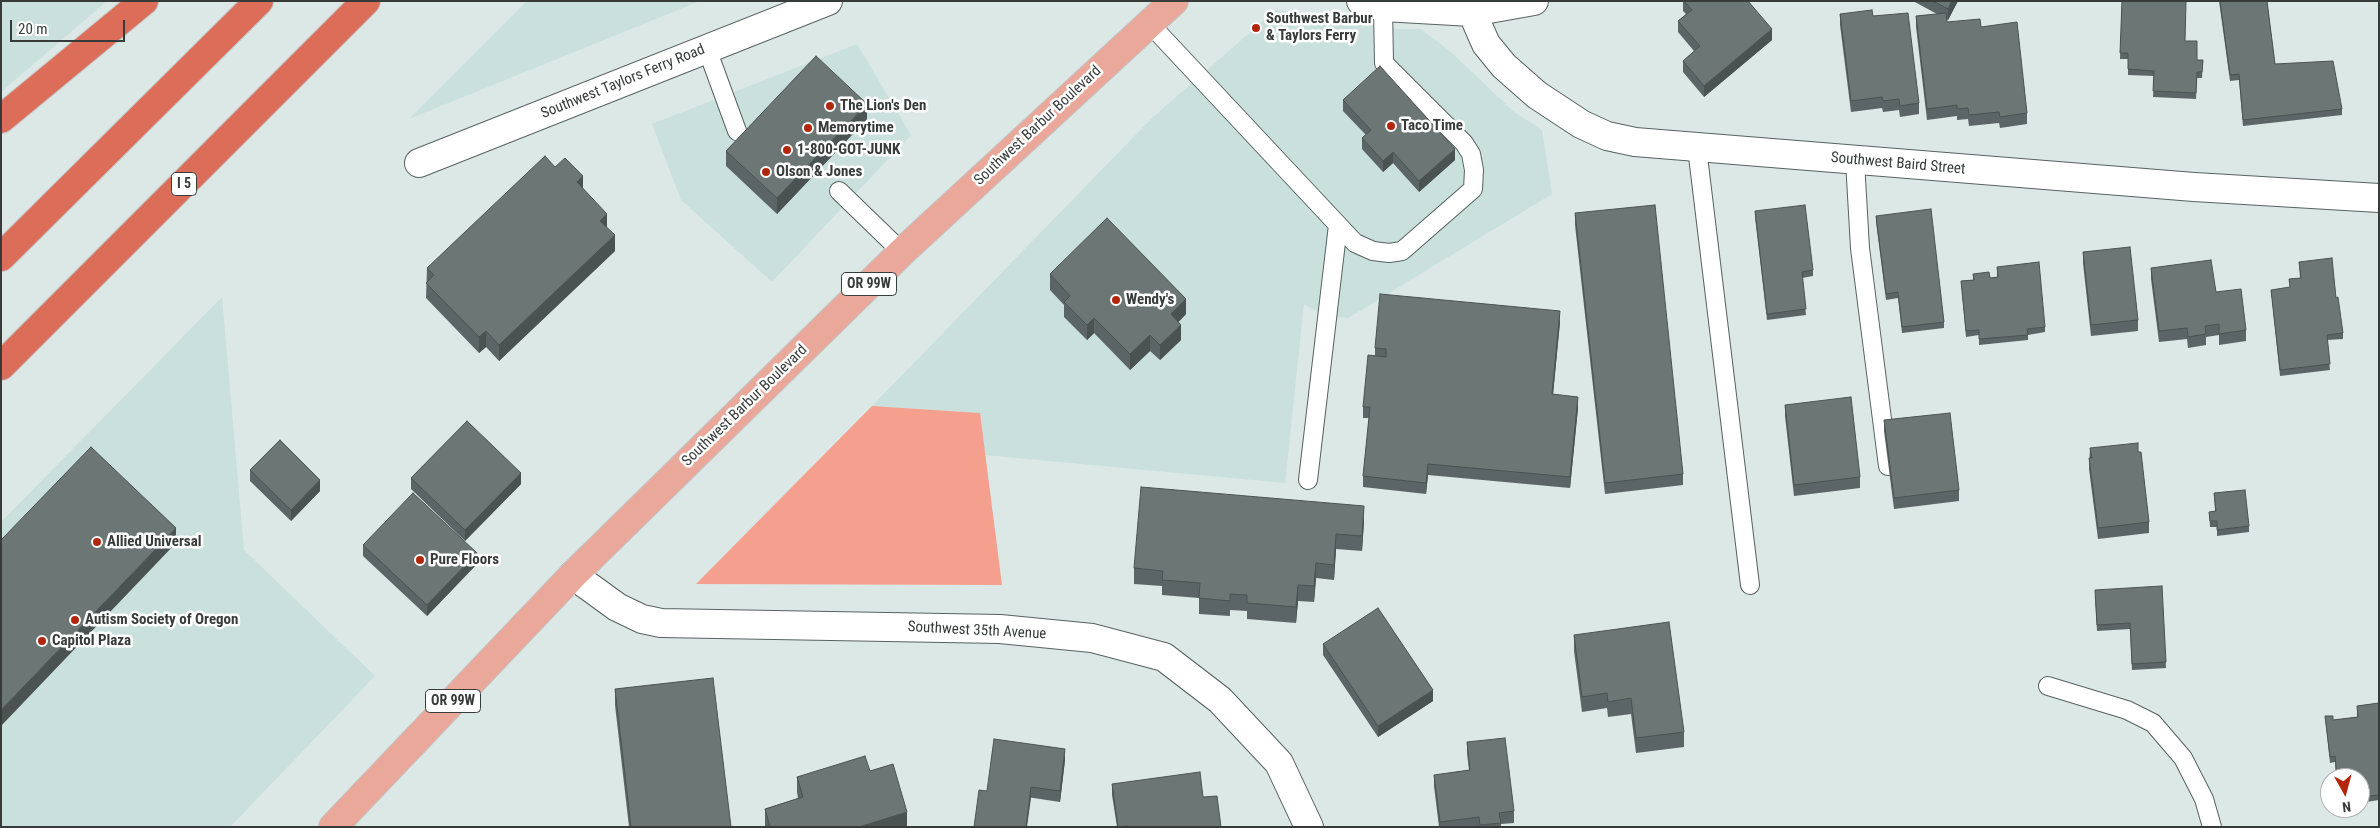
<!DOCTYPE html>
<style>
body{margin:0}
#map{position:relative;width:2380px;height:828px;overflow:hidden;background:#dbe8e6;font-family:"Roboto Condensed",sans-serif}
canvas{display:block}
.frame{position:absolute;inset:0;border:2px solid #373c3b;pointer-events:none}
.north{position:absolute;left:2320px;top:768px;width:50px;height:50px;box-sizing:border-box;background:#fff;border:1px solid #afb1b1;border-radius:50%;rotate:173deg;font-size:14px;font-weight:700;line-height:20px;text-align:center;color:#373c3b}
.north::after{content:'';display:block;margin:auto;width:18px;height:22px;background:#b2260c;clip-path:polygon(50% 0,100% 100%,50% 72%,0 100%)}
.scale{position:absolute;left:10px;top:20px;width:115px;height:22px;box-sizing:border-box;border:2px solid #373c3b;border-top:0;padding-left:6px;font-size:15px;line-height:18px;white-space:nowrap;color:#373c3b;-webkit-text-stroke:4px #fff;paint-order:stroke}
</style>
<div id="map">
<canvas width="2380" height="828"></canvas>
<div class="frame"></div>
<div class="north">N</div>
<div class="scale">20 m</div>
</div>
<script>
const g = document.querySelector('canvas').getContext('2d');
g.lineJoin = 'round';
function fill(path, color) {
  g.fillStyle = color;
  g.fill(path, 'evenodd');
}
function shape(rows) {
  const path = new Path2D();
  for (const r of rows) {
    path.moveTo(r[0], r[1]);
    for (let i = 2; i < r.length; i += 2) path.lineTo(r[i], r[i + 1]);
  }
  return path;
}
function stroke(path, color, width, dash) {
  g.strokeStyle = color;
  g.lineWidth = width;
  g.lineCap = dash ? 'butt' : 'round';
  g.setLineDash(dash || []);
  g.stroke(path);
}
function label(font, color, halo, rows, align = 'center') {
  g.font = font + ' "Roboto Condensed",sans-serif';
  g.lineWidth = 5;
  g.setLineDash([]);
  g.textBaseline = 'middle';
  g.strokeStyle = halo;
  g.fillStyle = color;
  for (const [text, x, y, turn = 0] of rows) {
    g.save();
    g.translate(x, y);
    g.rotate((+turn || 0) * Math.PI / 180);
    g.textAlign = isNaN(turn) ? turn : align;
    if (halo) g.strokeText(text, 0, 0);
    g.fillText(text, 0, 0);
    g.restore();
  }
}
const built = shape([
 [1,1,107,1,1,92],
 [527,1,700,1,409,119],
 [1276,10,1399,29,1421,29,1451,52,1514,112,1542,130,1552,194,1348,318,1325,316,1304,304,1285,483,985,455,979,413,872,406,1153,117],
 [857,44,911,135,772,282,681,200,652,124],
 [222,297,244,550,375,676,230,827,1,827,1,522]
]);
const green = shape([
 [872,406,980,413,1002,585,696,584]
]);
const path = shape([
 [1256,28,1260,33]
]);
const lane = shape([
 [1149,23,1355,243,1373,251,1389,253,1402,251,1473,189,1474,170,1471,154,1464,143,1384,63,1383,7],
 [707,49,737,131],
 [1697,148,1750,585],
 [1855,161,1860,248,1888,466],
 [839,191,902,252],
 [1308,480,1338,225],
 [2048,686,2127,710,2153,723,2183,758,2204,799,2212,827]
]);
const street = shape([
 [1361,1,1383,7,1472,12,1534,1],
 [1472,12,1486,44,1504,66,1537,95,1581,124,1607,136,1635,142,2194,187,2379,198],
 [419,163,828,1],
 [573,575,617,607,642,619,661,623,1000,629,1092,638,1164,657,1220,700,1279,763,1309,827]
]);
const primary = shape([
 [333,827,573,575,902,252,1174,1]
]);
const highway = shape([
 [1,119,144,1],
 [1,257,259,1],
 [1,366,366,1]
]);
const wall = shape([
 [1683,1,1748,1,1772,40,1704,97,1683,72,1683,61,1694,51,1678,32,1678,21,1686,14,1683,11],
 [1913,1,1958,1,1948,20,1947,20,1947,22,1981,27,2027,113,2027,124,2000,128,1999,123,1969,126,1968,119,1957,120,1957,116,1927,120,1916,27,1916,16,1937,14],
 [2122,1,2185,41,2197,60,2203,60,2202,78,2197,78,2196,99,2153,97,2154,76,2128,75,2128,59,2120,59],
 [2219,1,2267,1,2275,64,2342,109,2342,115,2243,126,2239,80,2230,81],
 [1840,14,1873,16,1919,103,1919,114,1900,117,1899,110,1883,112,1882,108,1851,112,1840,25],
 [1343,100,1455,160,1419,192,1393,163,1383,172,1362,149,1362,138,1366,135,1343,111],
 [867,119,777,214,726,166,726,151],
 [555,167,583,188,607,228,615,251,499,361,486,347,479,353,426,298,427,268],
 [1755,211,1813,270,1813,276,1802,278,1806,315,1767,320,1755,217],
 [1575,213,1683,474,1683,485,1605,494,1575,225],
 [1876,216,1944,322,1944,328,1902,333,1898,298,1886,300,1876,222],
 [2083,252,2138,320,2138,331,2091,336,2083,263],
 [2299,262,2336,298,2343,333,2343,339,2327,340,2330,370,2280,376,2271,290,2290,288,2289,279,2300,278],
 [1997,267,2045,327,2045,332,2028,335,2028,340,1979,345,1979,335,1966,337,1961,281,1973,280,1973,274,1990,278,1997,277],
 [2151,268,2216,292,2246,330,2246,341,2219,345,2219,335,2206,337,2206,345,2188,348,2187,339,2159,342,2151,279],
 [1050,274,1186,314,1178,322,1181,340,1160,360,1150,351,1130,370,1094,333,1087,340,1064,317,1064,305,1050,290],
 [1560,322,1553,394,1578,408,1570,488,1428,475,1426,494,1363,487,1363,476,1369,418,1363,418,1363,407,1375,356,1375,348],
 [1785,405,1860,477,1860,488,1794,496,1785,416],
 [1884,420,1959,490,1959,501,1894,509,1884,431],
 [2090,448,2138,452,2149,522,2149,533,2098,539,2089,469],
 [250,470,320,491,291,521,250,481],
 [411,478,521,484,465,541,411,489],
 [2214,493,2249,526,2249,532,2217,536,2217,527,2210,527,2209,512,2215,511],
 [1364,521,1362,551,1336,549,1334,580,1316,578,1314,602,1298,601,1296,623,1247,619,1247,611,1230,610,1230,616,1199,614,1199,598,1162,595,1162,586,1134,584,1134,568],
 [363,545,477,564,427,616,363,556],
 [2162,586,2166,668,2132,670,2130,629,2097,631,2095,596],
 [1574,635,1684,732,1684,747,1636,753,1631,714,1608,717,1607,708,1582,712,1574,651],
 [1323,644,1433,701,1378,737,1323,655],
 [615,689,731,827,629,827,615,705],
 [2379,703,2379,800,2360,803,2360,778,2336,778,2335,762,2330,763,2325,716,2333,720,2357,717,2357,706],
 [1467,742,1514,811,1514,823,1501,824,1501,827,1439,827,1434,786,1434,775,1469,770,1467,753],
 [1065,760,1060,802,987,791],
 [870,771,907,827,765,827,765,809,798,798,797,792,797,777],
 [1112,784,1203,797,1221,827,1117,827,1112,795]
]);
const shadedWall = shape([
 [1952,1,1958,1,1948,20,1948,9],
 [1772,29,1772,40,1704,97,1704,86],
 [867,104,867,119,777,214,777,198],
 [1455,149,1455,160,1419,192,1419,181],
 [1393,152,1393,163,1383,172,1383,161],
 [583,176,583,191,577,182],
 [607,214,607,230,600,221],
 [615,235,615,251,499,361,499,345],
 [1186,299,1186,314,1171,330,1171,314],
 [1560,311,1560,322,1552,405,1552,394],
 [1094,318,1094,333,1087,340,1087,325],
 [1181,325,1181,340,1160,360,1160,345],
 [486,331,486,347,479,353,479,337],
 [1150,335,1150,351,1130,370,1130,354],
 [1578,397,1578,408,1570,488,1570,477],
 [1428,464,1428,475,1426,494,1426,483],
 [521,473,521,484,465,541,465,530],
 [320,480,320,491,291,521,291,510],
 [1364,506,1364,521,1362,551,1362,536],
 [176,528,176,543,1,726,1,710],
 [1336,534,1336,549,1334,580,1334,565],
 [477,553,477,564,427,616,427,605],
 [1316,563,1316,578,1314,602,1314,586],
 [1298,585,1298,601,1296,623,1296,607],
 [1433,690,1433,701,1378,737,1378,726],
 [1065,749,1065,760,1060,802,1060,791],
 [1031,787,1031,798,1027,827,1026,827],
 [907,812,907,827,859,827]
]);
const building = shape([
 [1684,1,1748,1,1772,29,1704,86,1683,61,1700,46,1678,21,1692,10,1684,1],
 [1933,1,1952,1,1948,9,1933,1],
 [2122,1,2186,1,2185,41,2197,41,2197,60,2203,60,2202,72,2197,72,2196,93,2153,91,2154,71,2128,69,2128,53,2120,53,2122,1],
 [2220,1,2267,1,2275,64,2333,61,2342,109,2243,120,2239,74,2230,75,2220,1],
 [1872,10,1873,16,1908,13,1919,103,1900,106,1899,99,1883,101,1882,97,1851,101,1840,14,1872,10],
 [1946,13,1947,22,1980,19,1981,27,2017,22,2027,113,2000,117,1999,112,1969,115,1968,108,1957,109,1957,105,1927,109,1916,16,1946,13],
 [816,56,867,104,777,198,726,151,816,56],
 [1380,66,1455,149,1419,181,1393,152,1383,161,1362,138,1371,130,1343,100,1380,66],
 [545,156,555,167,565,158,583,176,577,182,607,214,600,221,615,235,499,345,486,331,479,337,426,283,434,275,427,268,545,156],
 [1655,205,1683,474,1605,483,1575,213,1655,205],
 [1805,205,1813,270,1802,272,1806,309,1767,314,1755,211,1805,205],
 [1931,209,1944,322,1902,327,1898,292,1886,294,1876,216,1931,209],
 [1107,218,1186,299,1171,314,1181,325,1160,345,1150,335,1130,354,1094,318,1087,325,1064,302,1070,296,1050,274,1107,218],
 [2130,247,2138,320,2091,325,2083,252,2130,247],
 [2332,258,2336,298,2338,297,2343,333,2327,335,2330,364,2280,370,2271,290,2290,287,2289,279,2301,278,2299,262,2332,258],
 [2211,260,2216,292,2241,289,2246,330,2219,334,2219,324,2205,326,2206,334,2188,337,2187,328,2159,331,2151,268,2211,260],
 [2039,262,2045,327,2027,329,2028,335,1979,339,1979,330,1966,331,1961,281,1974,280,1973,274,1989,272,1990,278,1998,277,1997,267,2039,262],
 [1380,294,1560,311,1552,394,1578,397,1570,477,1428,464,1426,483,1363,476,1370,407,1363,407,1368,355,1386,357,1386,349,1375,348,1380,294],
 [1851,397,1860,477,1794,485,1785,405,1851,397],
 [1950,413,1959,490,1894,498,1884,420,1950,413],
 [467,421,521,473,465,530,411,478,467,421],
 [280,440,320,480,291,510,250,470,280,440],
 [2138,443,2138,452,2141,452,2149,522,2098,528,2089,458,2092,458,2090,448,2138,443],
 [91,447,176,528,1,710,1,540,91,447],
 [1141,487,1364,506,1362,536,1336,534,1334,565,1316,563,1314,586,1298,585,1296,607,1247,603,1247,595,1230,594,1230,601,1199,598,1200,583,1162,580,1163,571,1134,568,1141,487],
 [2245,490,2249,526,2217,530,2217,521,2210,521,2209,512,2216,511,2214,493,2245,490],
 [413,493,477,553,427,605,363,545,413,493],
 [2162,586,2166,662,2132,664,2130,623,2097,625,2095,590,2162,586],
 [1378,608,1433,690,1378,726,1323,644,1378,608],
 [1669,622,1684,732,1636,738,1631,698,1608,702,1607,693,1582,697,1574,635,1669,622],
 [713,678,731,827,631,827,615,689,713,678],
 [2379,703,2379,795,2360,797,2360,778,2337,778,2335,756,2330,757,2325,716,2333,716,2333,720,2358,717,2357,706,2379,703],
 [1505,738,1514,811,1499,813,1501,823,1480,825,1479,817,1440,822,1434,775,1470,770,1467,742,1505,738],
 [994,739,1065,749,1060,791,1031,787,1026,827,974,827,979,790,987,791,994,739],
 [865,756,870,771,893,764,907,812,859,827,770,827,765,809,803,797,797,777,865,756],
 [1200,772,1203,797,1217,796,1221,827,1129,827,1129,826,1118,827,1112,784,1200,772]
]);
const markers = [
 [1256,28,5,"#b2260c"],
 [830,106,5,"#b2260c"],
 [1391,126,5,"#b2260c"],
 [808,128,5,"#b2260c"],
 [787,150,5,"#b2260c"],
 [766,172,5,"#b2260c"],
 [1116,300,5,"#b2260c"],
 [97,542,5,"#b2260c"],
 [420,560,5,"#b2260c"],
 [75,620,5,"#b2260c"],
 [42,641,5,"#b2260c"]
];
const shields = [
 [184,184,25],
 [869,284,55],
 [453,701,55]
];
const shieldNames = [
 ["I 5",184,184],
 ["OR 99W",869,284],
 ["OR 99W",453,701]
];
const poiNames = [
 ["Southwest Barbur",1266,19],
 ["& Taylors Ferry",1266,36],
 ["The Lion's Den",840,106],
 ["Taco Time",1401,126],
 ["Memorytime",818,128],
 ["1-800-GOT-JUNK",797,150],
 ["Olson & Jones",776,172],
 ["Wendy's",1126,300],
 ["Allied Universal",107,542],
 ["Pure Floors",430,560],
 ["Autism Society of Oregon",85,620],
 ["Capitol Plaza",52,641]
];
const streetNames = [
 ["Southwest Taylors Ferry Road",623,82,-22],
 ["Southwest Barbur Boulevard",1038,126,-43],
 ["Southwest Baird Street",1898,164,5],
 ["Southwest Barbur Boulevard",745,406,-44],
 ["Southwest 35th Avenue",977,631,3]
];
fill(built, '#c9e0dc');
fill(green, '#f5a08f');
stroke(lane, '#576261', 20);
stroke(street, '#576261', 30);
stroke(primary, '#c3c4c4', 30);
stroke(highway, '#c3c4c4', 30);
stroke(path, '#8e9796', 3, [4, 2.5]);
stroke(lane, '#fff', 18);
stroke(street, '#fff', 28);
stroke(primary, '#eaa89b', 28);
stroke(highway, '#dc6e59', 28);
fill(wall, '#5c6565');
fill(shadedWall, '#4b5352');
fill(building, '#6b7675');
stroke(building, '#4b5352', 1);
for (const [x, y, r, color] of markers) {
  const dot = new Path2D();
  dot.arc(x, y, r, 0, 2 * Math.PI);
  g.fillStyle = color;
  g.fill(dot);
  stroke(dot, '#fff', 2);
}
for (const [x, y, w] of shields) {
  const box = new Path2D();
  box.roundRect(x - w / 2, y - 11.5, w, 23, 4);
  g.fillStyle = '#fff';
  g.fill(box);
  stroke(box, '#373c3b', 1);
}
label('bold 14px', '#373c3b', null, shieldNames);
label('bold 15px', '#373c3b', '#fff', poiNames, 'left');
label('15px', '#373c3b', '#fff', streetNames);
</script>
